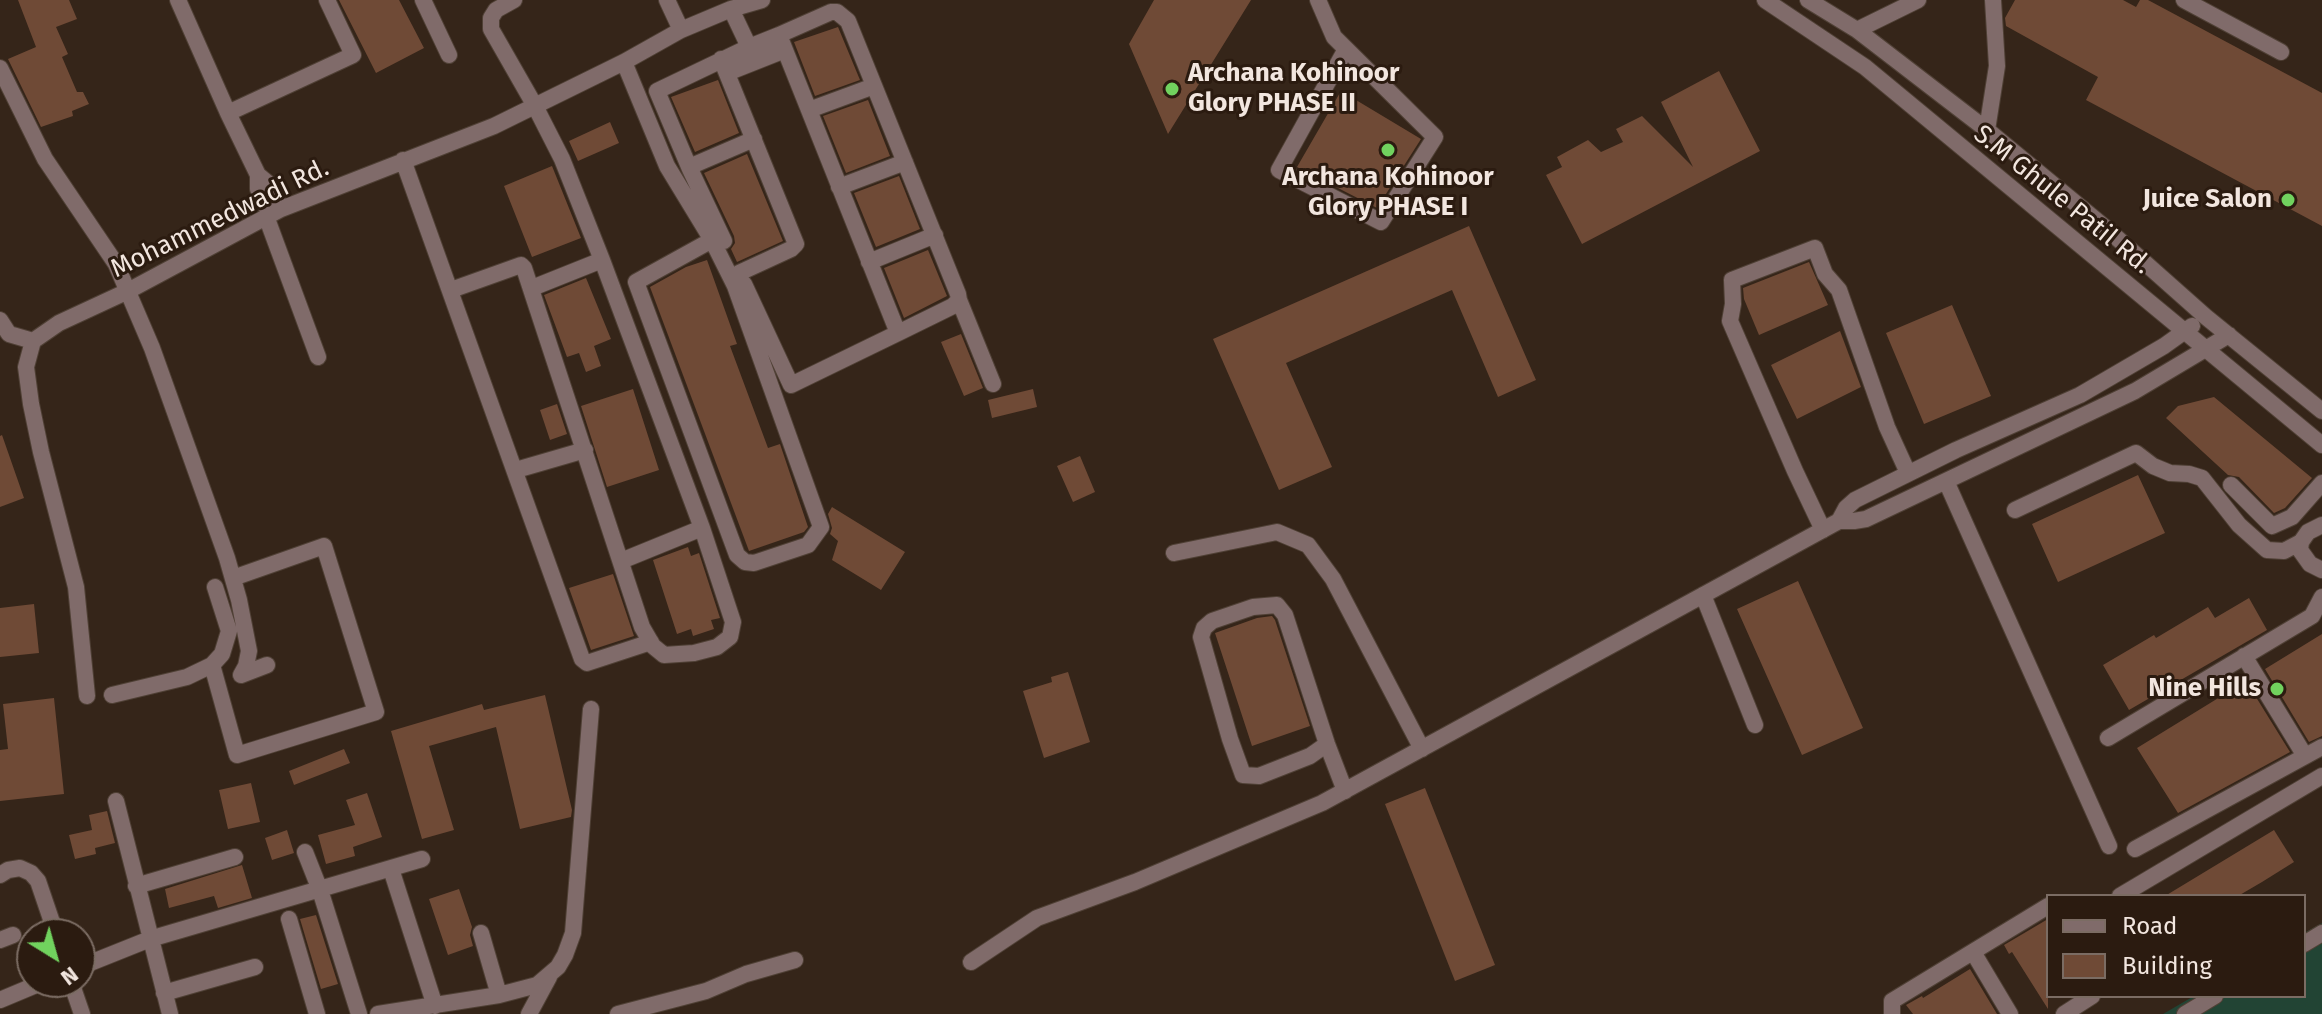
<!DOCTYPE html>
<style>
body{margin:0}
#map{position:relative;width:2322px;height:1014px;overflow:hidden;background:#352519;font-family:"Fira Sans",sans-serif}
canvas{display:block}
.legend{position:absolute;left:2046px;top:894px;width:260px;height:104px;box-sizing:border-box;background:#2b1b10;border:2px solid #7b6c63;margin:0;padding:10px 14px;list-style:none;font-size:24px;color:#f2e6df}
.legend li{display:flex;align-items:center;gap:16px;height:40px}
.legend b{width:40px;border:2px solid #7b6c63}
.north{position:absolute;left:16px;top:918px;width:80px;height:80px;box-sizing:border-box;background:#2b1b10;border:2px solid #7b6c63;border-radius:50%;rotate:143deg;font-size:22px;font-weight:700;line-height:32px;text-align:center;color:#f2e6df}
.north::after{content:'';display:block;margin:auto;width:28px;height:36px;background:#71d25e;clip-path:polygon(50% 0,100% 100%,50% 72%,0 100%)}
</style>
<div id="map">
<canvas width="2322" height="1014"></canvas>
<ul class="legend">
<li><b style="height:10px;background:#806b6a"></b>Road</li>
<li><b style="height:22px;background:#6f4a36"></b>Building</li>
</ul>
<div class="north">N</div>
</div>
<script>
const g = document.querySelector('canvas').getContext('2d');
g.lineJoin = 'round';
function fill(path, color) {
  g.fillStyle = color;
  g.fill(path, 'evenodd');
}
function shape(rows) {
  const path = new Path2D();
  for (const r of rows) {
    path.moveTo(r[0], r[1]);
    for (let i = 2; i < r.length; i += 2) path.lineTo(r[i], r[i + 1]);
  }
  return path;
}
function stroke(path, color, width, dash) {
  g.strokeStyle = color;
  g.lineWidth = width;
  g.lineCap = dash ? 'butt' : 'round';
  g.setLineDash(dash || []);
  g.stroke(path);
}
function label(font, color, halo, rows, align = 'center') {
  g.font = font + ' "Fira Sans",sans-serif';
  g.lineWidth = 6;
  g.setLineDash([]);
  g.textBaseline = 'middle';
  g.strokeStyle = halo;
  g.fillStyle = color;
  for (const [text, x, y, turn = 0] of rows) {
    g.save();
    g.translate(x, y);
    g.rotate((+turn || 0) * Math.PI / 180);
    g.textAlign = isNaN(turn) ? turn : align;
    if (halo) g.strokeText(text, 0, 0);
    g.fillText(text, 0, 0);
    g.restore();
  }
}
const green = shape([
 [2322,923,2322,1014,2163,1014,2194,996,2304,996,2304,933]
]);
const building = shape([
 [18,0,69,0,77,19,56,27,68,54,62,57,77,92,83,92,89,104,72,111,73,116,41,127,8,59,36,47],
 [339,0,399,0,424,48,376,73],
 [1154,0,1251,0,1168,134,1129,44],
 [2015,0,2123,0,2136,7,2140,0,2148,0,2322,93,2322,226,2086,100,2098,77,2006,26,2005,18],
 [838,27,860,80,815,96,794,42],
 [1719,71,1760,151,1582,244,1546,175,1562,167,1557,157,1588,140,1601,152,1623,142,1616,129,1642,116,1693,167,1661,102],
 [718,80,739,133,695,152,671,97],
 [1341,91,1421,139,1377,208,1297,167],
 [868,100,890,156,846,173,823,116],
 [610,122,619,143,578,161,569,141],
 [747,154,783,241,737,262,731,249,735,243,734,236,704,173],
 [552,166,581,238,532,257,504,186],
 [899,176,920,229,876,247,854,193],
 [1469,226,1536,380,1498,397,1452,290,1286,363,1332,467,1279,490,1213,339],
 [928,250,947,296,904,318,884,268],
 [707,260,737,344,730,346,768,448,780,444,808,527,804,532,749,551,650,287,686,267],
 [1809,262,1828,305,1759,335,1744,299,1743,288],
 [586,278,611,339,594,346,601,366,586,372,579,353,567,357,544,295],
 [1952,305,1991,396,1924,424,1886,333],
 [1840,331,1861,387,1797,419,1771,365],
 [961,334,983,388,964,396,941,342],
 [633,389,659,470,607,487,581,406],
 [1033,389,1037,407,992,418,988,400],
 [2214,397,2312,478,2285,508,2274,513,2239,477,2228,475,2166,418,2178,406],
 [557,404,567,434,550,440,540,410],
 [2,435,24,498,0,507,0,436],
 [1080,456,1095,492,1073,502,1057,466],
 [2138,475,2165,533,2058,582,2032,524],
 [832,507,905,552,881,590,832,560,838,541,830,534,832,528,828,514],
 [688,547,691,556,699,553,720,618,711,620,714,629,693,636,691,629,677,634,653,560],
 [613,574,634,636,591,650,569,588],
 [1798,581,1863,728,1802,755,1737,609],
 [2249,598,2267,630,2129,710,2103,665,2154,635,2156,638,2208,607,2215,618],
 [34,604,39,653,0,657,0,608],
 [1272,616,1275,620,1310,726,1252,746,1215,633,1257,618],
 [2322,634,2322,736,2309,742,2265,669],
 [1068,672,1090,742,1044,758,1023,691,1052,682,1051,677],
 [2246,681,2290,752,2178,813,2137,748],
 [545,695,572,810,571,817,520,829,496,727,429,746,454,830,422,839,391,731,482,704,484,710],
 [54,698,64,794,0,801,0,750,8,749,3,704],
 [344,749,350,763,294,785,289,771],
 [251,783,260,822,228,829,219,790],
 [1425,788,1495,965,1455,981,1385,804],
 [367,793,382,837,353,847,355,856,326,864,318,835,355,825,346,800],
 [107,811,115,843,95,848,96,854,75,859,69,835,92,830,89,815],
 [287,830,294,853,272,860,265,838],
 [2274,830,2294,862,2262,882,2238,896,2165,896],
 [242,865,252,898,218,908,214,896,169,908,165,889],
 [459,889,472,927,470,935,473,946,448,955,429,899],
 [316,915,338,984,321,989,300,919],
 [2048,919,2048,1009,2012,952,2009,954,2004,945],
 [1970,969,1997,1014,1913,1014,1906,1005,1922,996,1923,998]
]);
const minor = shape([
 [178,0,228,113,258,175,270,185,281,209],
 [423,0,449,55],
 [667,0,681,30],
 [1318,0,1334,37,1435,137,1381,222,1279,170,1346,49],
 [1765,0,1865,67,2322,445],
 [1808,0,1857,30,1987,130,2108,230,2206,317,2322,411],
 [2184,0,2281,52],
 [731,9,749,47,779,35],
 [831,12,837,12,848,21,958,294,959,300,953,306,898,333,779,35,831,12],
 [1857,30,1918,0],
 [721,59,796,244,791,249,739,273],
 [624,62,667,166,712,240,735,286,821,527,808,545,754,563,745,562,737,555,636,282,712,240],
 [0,68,45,159,116,264,152,348,227,558,239,600,249,651,246,666,241,675,267,665],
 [727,73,785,50],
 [809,110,874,86],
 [228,113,353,55,327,0],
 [1987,130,1997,66,1993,0],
 [403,160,582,659,587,663,651,642],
 [689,167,754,139],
 [258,175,258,189,270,214],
 [839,187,905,162],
 [266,216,318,357],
 [724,241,689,167,657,91,749,47],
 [869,262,935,235],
 [744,284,791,385,898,333],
 [532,288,602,260],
 [451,290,521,265,524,268,642,627,653,646,664,655,694,653,717,647,730,637,733,622,702,528,602,260,562,159,535,106,491,29,491,18,496,10,514,0],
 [959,300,993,384],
 [0,320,9,334,33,341],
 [516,470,585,450],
 [1946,481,2109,846],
 [2231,485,2272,526,2292,517,2322,483],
 [2015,510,2136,453,2153,466,2170,473,2189,474,2202,478,2239,525,2267,550,2284,551,2301,542],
 [1839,521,1846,508,1855,500,1956,450,2080,395,2164,346,2192,326],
 [2322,525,2308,532,2301,542,2300,550,2310,564,2322,570],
 [1823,530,1795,471,1730,321,1733,304,1732,280,1815,248,1825,274,1839,290,1887,427,1908,473],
 [1174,553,1277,532,1308,545,1333,579,1422,749],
 [621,561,702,528],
 [1703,595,1755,725],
 [2244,656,2305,756],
 [212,665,237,755,376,712,324,546,233,578],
 [112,695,187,677,212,665,222,654,229,631,215,587],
 [87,696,76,587,41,452,31,404,26,367,33,341,59,323,128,291,281,209,494,126,624,62,681,30,731,9,762,0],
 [2108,738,2312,616,2322,597],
 [1327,744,1310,756,1259,776,1243,775,1230,739,1201,637,1204,628,1212,621,1253,607,1277,605,1285,615,1327,744,1345,791],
 [116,801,170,1014],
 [2135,849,2322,747],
 [305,852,320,890,359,1014],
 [391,869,435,1006],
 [0,875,8,870,20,868,31,873,38,881,56,934],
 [136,886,235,857],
 [2120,896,2322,776],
 [289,919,317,1014],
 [481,933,499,995],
 [0,940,13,935],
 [2304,944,2322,933],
 [1973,952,2010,1014],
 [971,962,1037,918,1135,882,1322,803,1839,521,1854,521,1866,519,2135,391,2229,335],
 [80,967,150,939,422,859],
 [71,982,82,1014],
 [164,993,255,967],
 [0,1000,43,982],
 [378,1014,499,995,537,985,558,967,565,955,573,933,591,709],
 [529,1014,549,977],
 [618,1014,706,991,746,974,795,960],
 [1892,1014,1892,1001,2048,906],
 [2064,1014,2092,996],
 [2185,1014,2215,996]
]);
const markers = [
 [1172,89,8,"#71d25e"],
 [1388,150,8,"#71d25e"],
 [2288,200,8,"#71d25e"],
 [2277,689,8,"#71d25e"]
];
const poiNames = [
 ["Archana Kohinoor",1188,74,"left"],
 ["Glory PHASE II",1188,104,"left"],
 ["Archana Kohinoor",1388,178,"center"],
 ["Glory PHASE I",1388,208,"center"],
 ["Juice Salon",2272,200],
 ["Nine Hills",2261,689]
];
const streetNames = [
 ["S.M Ghule Patil Rd.",2062,200,39],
 ["Mohammedwadi Rd.",220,219,-26]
];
fill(green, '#224434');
fill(building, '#6f4a36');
stroke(minor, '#4f4035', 18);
stroke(minor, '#806b6a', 16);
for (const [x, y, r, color] of markers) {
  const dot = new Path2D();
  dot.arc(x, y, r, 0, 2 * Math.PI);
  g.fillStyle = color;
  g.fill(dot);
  stroke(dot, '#2b1b10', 3);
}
label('bold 26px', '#f2e6df', '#2b1b10', poiNames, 'right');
label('26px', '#f2e6df', '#2b1b10', streetNames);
</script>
